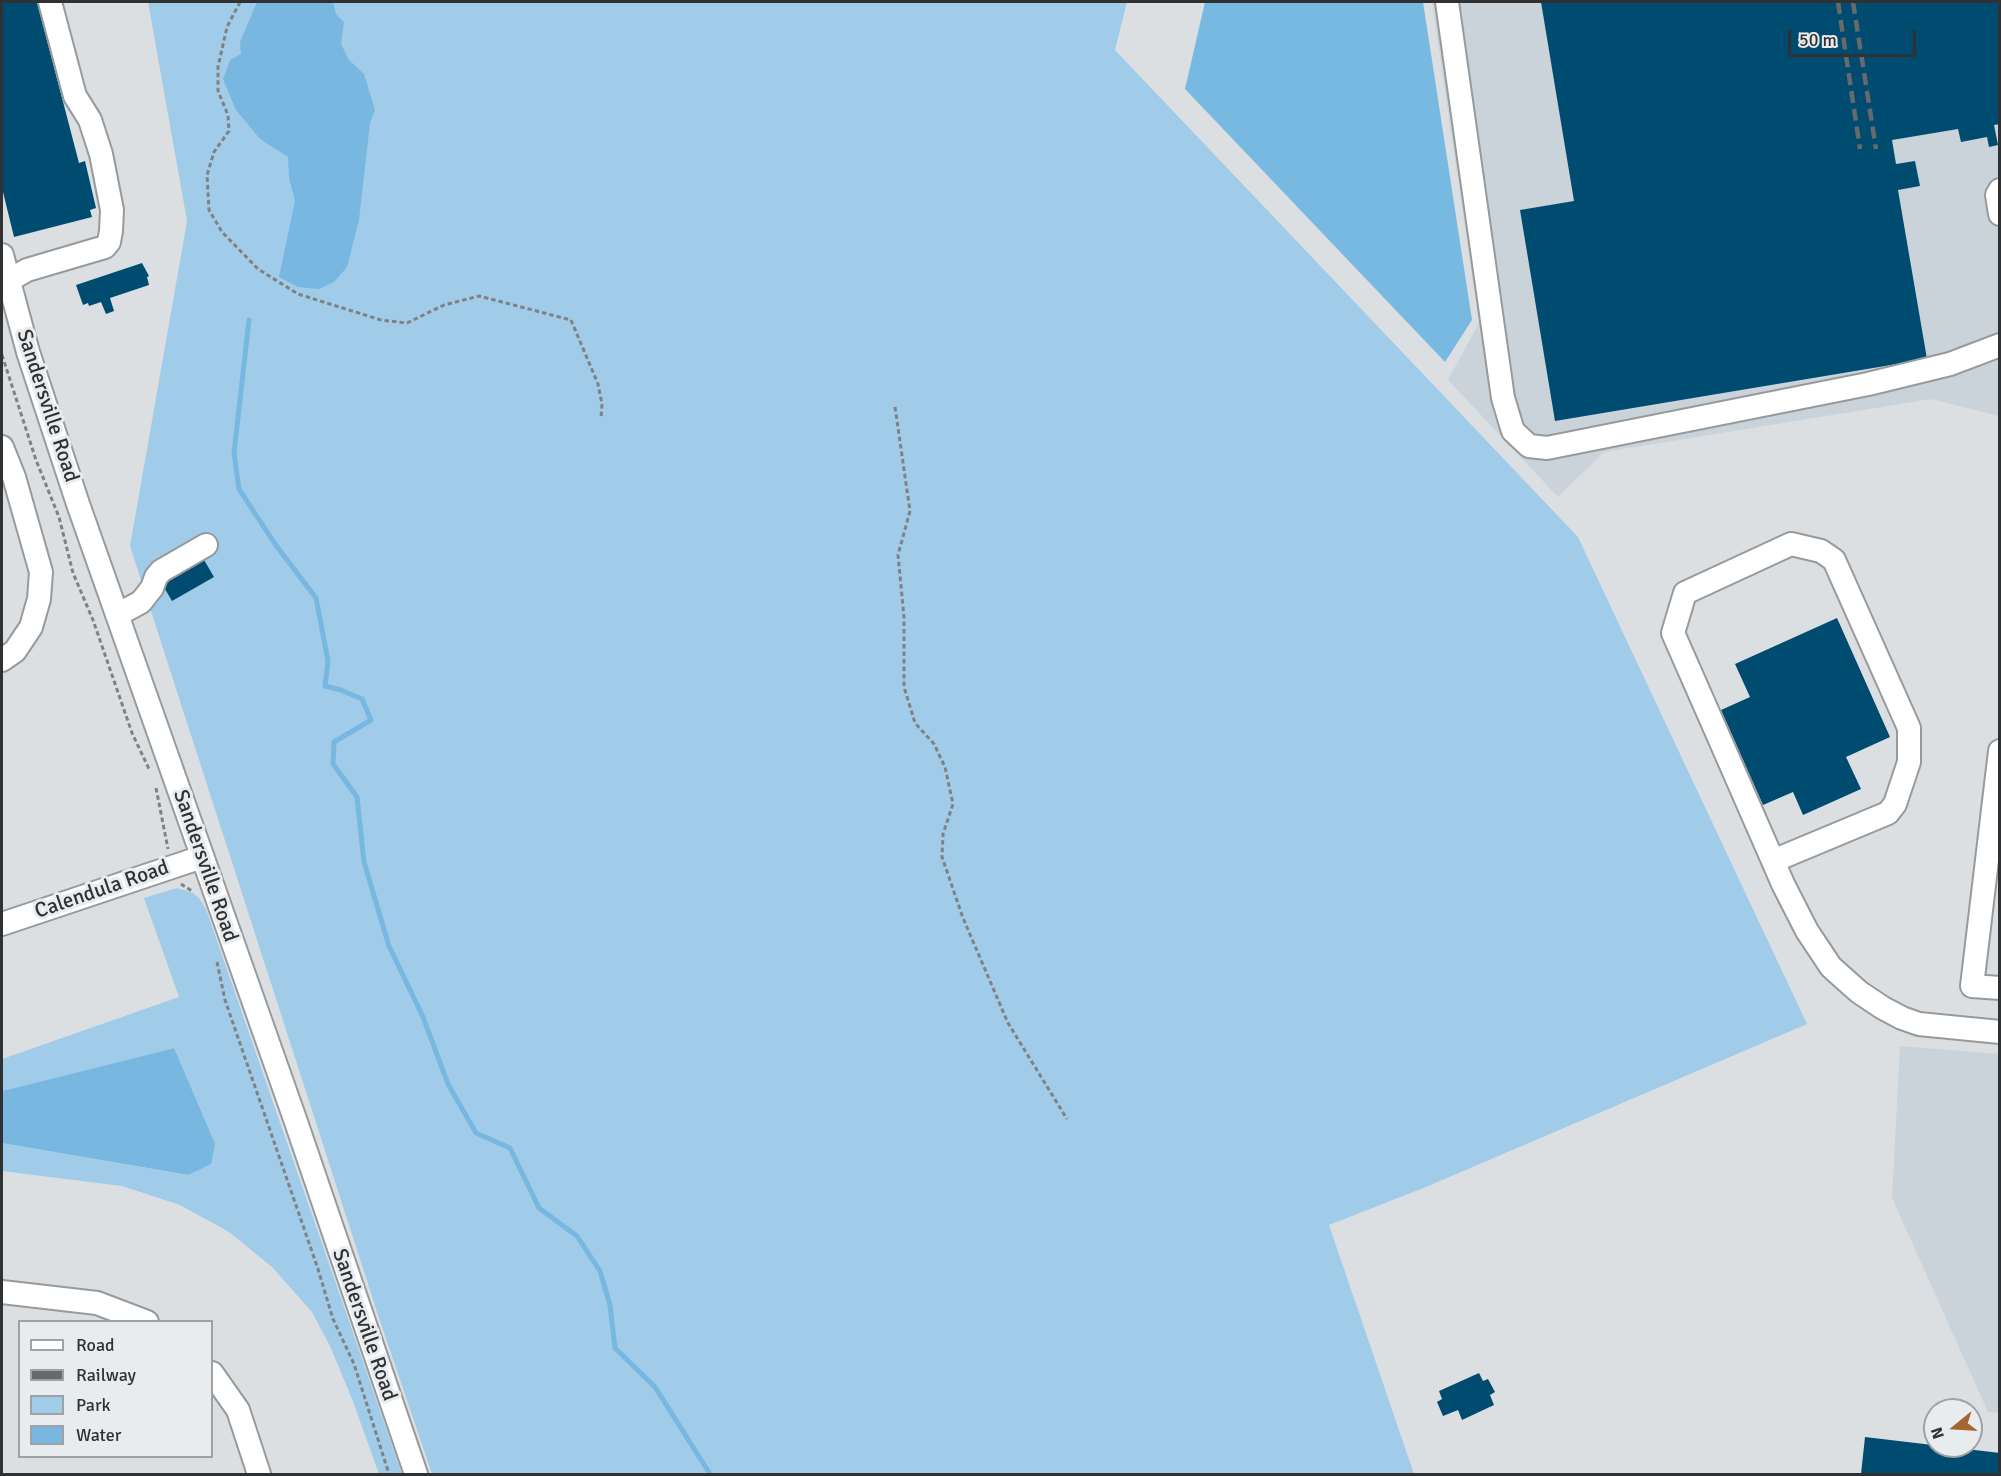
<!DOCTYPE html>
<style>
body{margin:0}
#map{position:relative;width:2001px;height:1476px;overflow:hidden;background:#dcdfe1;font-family:Signika,sans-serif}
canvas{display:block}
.frame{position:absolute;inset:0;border:3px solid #303132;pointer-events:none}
.legend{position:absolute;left:18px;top:1320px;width:195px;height:138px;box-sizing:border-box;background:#e9ecee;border:2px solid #9fa1a3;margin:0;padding:8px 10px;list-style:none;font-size:18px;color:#303132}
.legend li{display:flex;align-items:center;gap:12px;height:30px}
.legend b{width:30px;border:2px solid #9fa1a3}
.north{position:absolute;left:1923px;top:1398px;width:60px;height:60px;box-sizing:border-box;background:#e9ecee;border:2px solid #9fa1a3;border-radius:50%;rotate:252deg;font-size:16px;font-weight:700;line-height:24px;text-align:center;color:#303132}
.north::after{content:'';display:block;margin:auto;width:21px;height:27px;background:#a5652f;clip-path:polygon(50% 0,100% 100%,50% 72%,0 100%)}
.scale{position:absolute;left:1788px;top:30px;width:128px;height:27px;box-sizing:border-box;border:3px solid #303132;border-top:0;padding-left:8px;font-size:18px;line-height:21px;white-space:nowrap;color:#303132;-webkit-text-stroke:4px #e9ecee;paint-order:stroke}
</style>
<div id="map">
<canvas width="2001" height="1476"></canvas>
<div class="frame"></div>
<ul class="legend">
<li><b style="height:8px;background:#fff"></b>Road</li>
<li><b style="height:8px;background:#67696a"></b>Railway</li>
<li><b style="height:16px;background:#a0cce9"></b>Park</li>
<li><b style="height:16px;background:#77b7e0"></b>Water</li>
</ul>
<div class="north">N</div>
<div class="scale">50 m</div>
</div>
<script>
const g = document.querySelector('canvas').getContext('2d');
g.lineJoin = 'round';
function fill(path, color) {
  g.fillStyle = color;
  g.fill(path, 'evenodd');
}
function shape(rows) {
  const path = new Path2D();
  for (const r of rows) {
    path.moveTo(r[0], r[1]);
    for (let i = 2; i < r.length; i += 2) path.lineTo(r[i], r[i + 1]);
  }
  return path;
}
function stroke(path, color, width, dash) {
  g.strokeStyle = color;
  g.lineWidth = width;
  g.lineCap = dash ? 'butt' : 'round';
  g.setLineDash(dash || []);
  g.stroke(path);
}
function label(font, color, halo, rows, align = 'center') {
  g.font = font + ' Signika,sans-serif';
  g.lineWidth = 6;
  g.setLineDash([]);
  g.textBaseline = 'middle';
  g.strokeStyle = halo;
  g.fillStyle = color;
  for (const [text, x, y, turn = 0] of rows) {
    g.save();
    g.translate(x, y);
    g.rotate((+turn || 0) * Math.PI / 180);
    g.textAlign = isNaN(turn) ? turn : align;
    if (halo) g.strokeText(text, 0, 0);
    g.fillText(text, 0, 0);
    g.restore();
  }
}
const built = shape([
 [1432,2,1999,2,1999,416,1931,399,1604,452,1558,497,1448,380,1479,323],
 [1900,1046,1999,1054,1999,1413,1988,1412,1892,1198]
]);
const green = shape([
 [148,2,1127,2,1115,50,1578,537,1807,1024,1426,1187,1329,1225,1414,1474,432,1474,377,1312,130,546,187,221],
 [177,888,193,893,199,898,206,909,402,1474,379,1474,352,1399,330,1346,312,1312,272,1267,229,1232,180,1205,122,1186,2,1171,2,1143,187,1175,174,1048,2,1091,2,1059,179,997,144,898]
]);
const forest = shape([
 [1205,2,1423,2,1472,320,1445,362,1185,89]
]);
const water = shape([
 [257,2,333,2,336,14,344,22,341,44,349,60,364,74,375,110,370,123,359,220,347,267,334,282,319,289,298,287,279,277,295,201,289,178,288,157,260,139,236,110,223,79,230,60,241,54,240,42],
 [174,1048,215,1144,211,1164,188,1175,2,1143,2,1091]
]);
const stream = shape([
 [249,320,234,453,239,489,275,544,316,598,328,661,325,686,341,690,362,699,371,720,334,742,333,764,357,797,364,862,389,946,423,1017,448,1084,476,1133,510,1148,539,1208,577,1236,600,1271,610,1305,615,1348,655,1387,710,1474]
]);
const building = shape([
 [2,2,37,2,79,163,85,161,96,208,90,210,92,217,14,237,2,188],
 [1541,2,2000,2,2000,124,1994,125,1998,145,1989,147,1987,137,1961,142,1958,129,1892,140,1896,164,1915,161,1920,186,1898,190,1927,359,1555,421,1520,210,1574,201],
 [142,263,149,276,147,277,149,285,110,298,114,311,106,314,101,302,89,306,88,303,83,305,76,285],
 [200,553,214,577,172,601,158,577],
 [1837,618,1890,737,1846,757,1861,789,1803,815,1793,792,1763,805,1721,710,1750,697,1735,664],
 [1479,1373,1483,1381,1488,1379,1495,1392,1490,1395,1494,1405,1462,1420,1458,1410,1443,1416,1437,1402,1442,1399,1439,1391],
 [1865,1437,2000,1453,2000,1474,1861,1474]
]);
const path = shape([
 [240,2,227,27,218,67,218,91,228,115,229,131,214,152,207,175,209,210,222,232,258,269,298,294,381,320,407,323,444,305,479,296,571,320,598,384,602,404,601,418],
 [2,355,36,460,59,517,73,573,93,620,132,733,150,771],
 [895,407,910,511,898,555,904,617,904,687,915,723,934,744,945,767,953,804,943,834,942,857,963,918,1008,1023,1067,1119],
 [156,788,168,849],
 [181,884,192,891],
 [217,962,225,1000,318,1269,333,1319,354,1364,389,1474]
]);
const minor = shape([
 [1447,2,1503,398,1513,431,1529,446,1547,448,1868,384,1950,364,2000,345],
 [2000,190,1997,195,2000,214],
 [2,255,28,352,78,504,295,1119,416,1474],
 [8,281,27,270,105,247,109,242,111,231,112,210,101,154,90,120,75,96,50,2],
 [2,447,14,477,41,572,39,599,31,627,15,651,2,660],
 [117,615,141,602,152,588,156,577,161,571,206,545],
 [2000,751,1972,986,2000,988],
 [1773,861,1888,813,1895,804,1909,762,1909,728,1834,560,1821,551,1791,544,1685,593,1673,633,1717,733,1773,861,1783,884,1807,931,1831,967,1859,992,1883,1008,1902,1018,1919,1024,2000,1032],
 [2,924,202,857],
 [2,1292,97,1303,147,1322],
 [212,1373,238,1410,259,1474]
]);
const rail = shape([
 [1838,2,1860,149],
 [1853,2,1876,149]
]);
const streetNames = [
 ["Sandersville Road",47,406,72],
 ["Sandersville Road",205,866,71],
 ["Calendula Road",102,890,-19],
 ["Sandersville Road",364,1325,71]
];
fill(built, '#cad3da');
fill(green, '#a0cce9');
fill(forest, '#78b9e2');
fill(water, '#77b7e0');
stroke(stream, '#77b7e0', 5);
fill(building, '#004c70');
stroke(minor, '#979a9c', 26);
stroke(path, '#7f8183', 3, [4.5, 3]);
stroke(minor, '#fff', 22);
stroke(rail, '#67696a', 4.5, [12, 6]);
label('21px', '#303132', '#e9ecee', streetNames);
</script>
